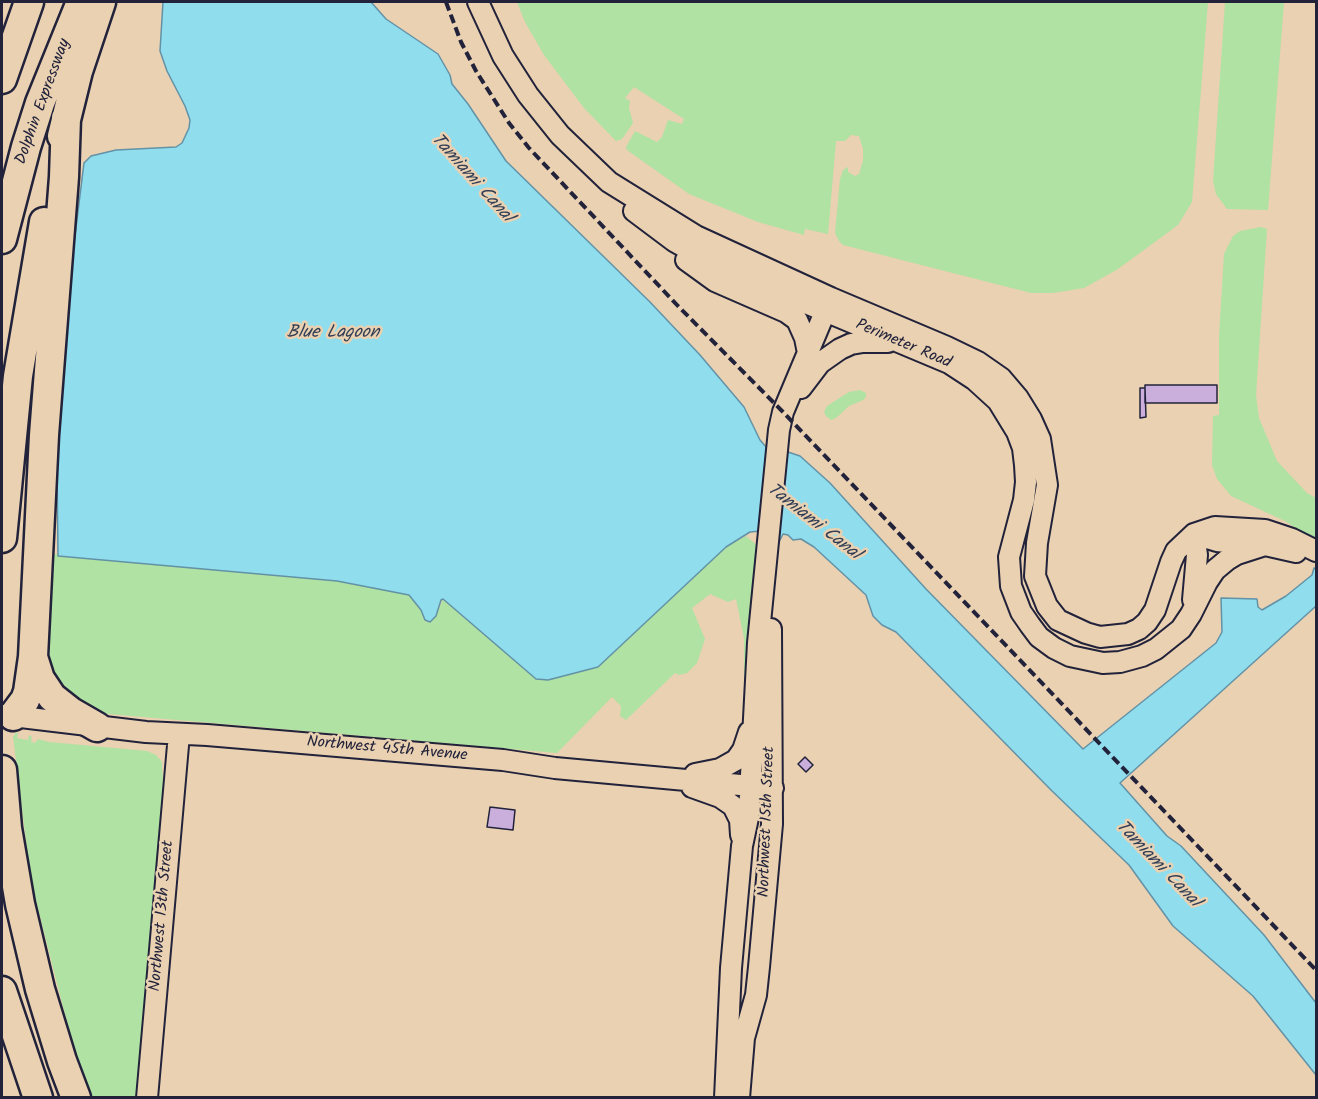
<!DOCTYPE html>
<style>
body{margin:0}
#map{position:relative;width:1318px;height:1099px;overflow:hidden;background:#e9d1b1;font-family:Kalam,sans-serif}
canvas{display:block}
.frame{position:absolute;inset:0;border:3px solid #22223b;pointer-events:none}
</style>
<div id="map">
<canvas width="1318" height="1099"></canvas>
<div class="frame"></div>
</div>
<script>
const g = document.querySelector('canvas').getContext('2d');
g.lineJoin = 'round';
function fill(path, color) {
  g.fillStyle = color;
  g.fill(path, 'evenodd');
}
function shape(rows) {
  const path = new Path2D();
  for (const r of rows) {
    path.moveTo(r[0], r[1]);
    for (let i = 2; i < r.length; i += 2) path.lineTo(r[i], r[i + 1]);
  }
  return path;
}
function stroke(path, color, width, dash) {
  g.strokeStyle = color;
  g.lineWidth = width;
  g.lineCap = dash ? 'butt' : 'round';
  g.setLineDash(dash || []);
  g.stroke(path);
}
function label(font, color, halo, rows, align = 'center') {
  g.font = font + ' Kalam,sans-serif';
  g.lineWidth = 5;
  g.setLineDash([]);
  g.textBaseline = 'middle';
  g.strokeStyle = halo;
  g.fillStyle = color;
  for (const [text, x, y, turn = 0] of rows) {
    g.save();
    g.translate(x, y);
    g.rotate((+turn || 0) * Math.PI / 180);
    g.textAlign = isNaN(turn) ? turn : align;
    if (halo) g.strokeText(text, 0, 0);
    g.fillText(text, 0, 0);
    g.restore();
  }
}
const green = shape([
 [517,2,1208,2,1192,202,1178,225,1118,269,1084,288,1053,293,1031,293,843,245,839,241,835,233,840,179,843,170,848,167,848,172,855,176,859,174,863,161,863,149,859,136,851,135,845,141,836,141,828,234,805,229,804,235,758,222,689,194,627,150,626,147,635,131,657,142,662,137,668,120,682,124,684,119,634,87,625,98,630,101,629,108,633,123,622,139,616,141,584,108,544,55,525,22],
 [1225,2,1284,2,1268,210,1227,209,1216,194,1213,181],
 [1261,227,1267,229,1256,395,1259,418,1277,461,1307,493,1316,498,1316,544,1287,522,1231,496,1217,479,1212,465,1213,416,1219,415,1219,336,1224,254,1233,236,1240,231],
 [860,390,866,393,866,397,863,400,849,406,836,418,831,420,826,416,824,412,827,406,849,392],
 [746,536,759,547,747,680,744,681,744,638,736,599,728,602,710,594,692,608,705,639,697,663,687,673,679,675,675,673,626,720,620,716,621,706,612,697,557,753,97,713,61,693,47,659,53,554,337,581,409,595,421,610,426,622,429,622,436,616,443,599,548,680,552,679,598,667,726,547],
 [15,732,18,733,17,738,28,740,29,735,32,737,31,742,35,743,38,739,49,742,147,751,156,755,162,762,163,785,139,1097,91,1097,77,1062,31,881,13,736,15,735]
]);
const water = shape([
 [163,2,371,2,386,19,438,54,450,75,452,84,468,104,506,161,650,302,700,355,744,407,760,440,767,448,782,450,800,456,830,483,926,589,1083,749,1216,643,1222,632,1221,598,1257,599,1258,607,1262,610,1286,596,1312,575,1314,568,1316,569,1316,606,1120,783,1167,836,1181,846,1264,935,1316,1003,1316,1075,1253,996,1173,926,1129,865,1051,790,896,632,882,625,873,616,866,595,814,547,801,539,793,540,788,535,783,534,776,548,761,531,750,532,726,547,598,667,548,680,536,679,443,599,441,600,436,616,430,622,425,620,421,610,409,595,337,581,58,556,57,469,60,388,68,292,84,163,91,156,116,150,176,147,182,143,189,128,190,120,185,106,167,71,160,51,163,2]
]);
const building = shape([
 [1145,385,1217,385,1217,403,1145,403,1145,385],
 [1140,388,1145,388,1146,417,1140,418,1140,388],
 [805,757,813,765,806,772,798,764,805,757],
 [490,807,515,810,513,830,487,827,490,807]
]);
const minor = shape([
 [478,2,503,56,528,95,560,135,609,182,696,236,831,298,947,347,978,362,1001,378,1018,398,1031,419,1040,439,1047,485,1037,543,1035,576,1047,606,1058,620,1086,633,1100,637,1128,634,1139,629,1147,622,1155,610,1171,562,1176,551,1194,534,1215,527,1265,530,1292,539,1316,551],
 [634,211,674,241,720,267,949,363,975,380,998,401,1017,432,1023,448,1025,465,1026,482,1024,500,1009,557,1011,586,1021,612,1030,625,1039,637,1054,648,1070,656,1103,663,1120,662,1142,656,1156,649,1181,629,1191,614,1207,582,1215,570,1227,560,1237,554,1265,545,1296,552],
 [686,260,715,281,786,312,797,320,805,338,808,353],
 [801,388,820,363,840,349,851,344,863,342,888,342],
 [1194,534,1217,541,1256,545],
 [1193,600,1197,555,1194,534],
 [4,715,146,732,207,735,503,760,555,768,773,788],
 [695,774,720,769,736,760,743,750,749,732],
 [692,787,720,797,733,806,740,820,741,835],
 [147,1098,179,734],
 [725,1098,731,968,742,846,749,813,758,643,779,430,783,412,830,300],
 [739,1098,744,1038,756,995,759,967,772,824,771,629]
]);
const highway = shape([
 [2,79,29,2],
 [62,136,78,71,101,2],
 [2,239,26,147,40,103,81,2],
 [2,538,18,376,44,222],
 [33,657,40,679,52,697,71,712,97,727],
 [13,716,25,700,28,692,33,657,44,435,64,177,66,118],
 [2,770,7,828,20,904,40,989,62,1061,76,1098],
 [2,991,38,1098]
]);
const rail = shape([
 [446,2,461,42,476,71,509,123,529,148,678,306,783,412,1316,970]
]);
const streetNames = [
 ["Dolphin Expressway",44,102,-70],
 ["Perimeter Road",903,345,23],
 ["Northwest 45th Avenue",387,750,5],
 ["Northwest 15th Street",768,822,-88],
 ["Northwest 13th Street",163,916,-85]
];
const waterNames = [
 ["Tamiami Canal",471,179,48],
 ["Blue Lagoon",333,334],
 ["Tamiami Canal",813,523,38],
 ["Tamiami Canal",1157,865,46]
];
fill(green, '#afe2a3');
fill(water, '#8fdded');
stroke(water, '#6392a6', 1.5);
fill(building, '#caafdc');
stroke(building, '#22223b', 1.5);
stroke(minor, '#22223b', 24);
stroke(highway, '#22223b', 33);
stroke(minor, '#e9d1b1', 20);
stroke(highway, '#e9d1b1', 28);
stroke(rail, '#22223b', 4, [9, 4.5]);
label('16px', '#22223b', '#e9d1b1', streetNames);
label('italic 18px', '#323e56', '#e9d1b1', waterNames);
</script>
